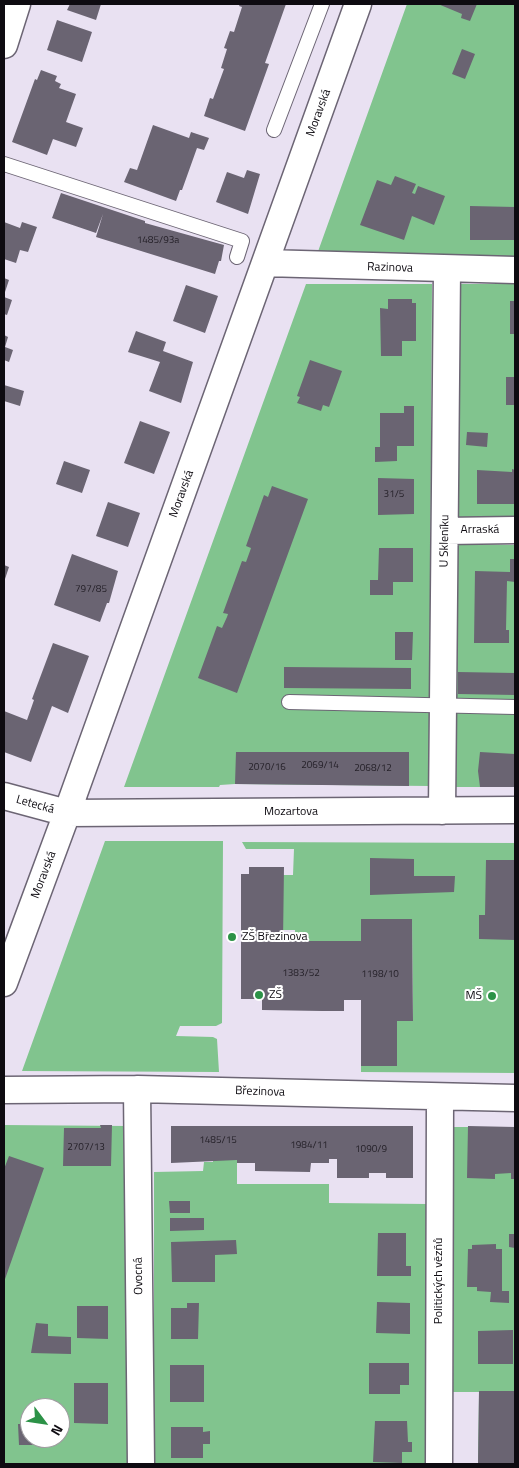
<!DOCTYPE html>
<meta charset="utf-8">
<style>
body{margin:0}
#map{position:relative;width:519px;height:1468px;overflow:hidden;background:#e9e1f2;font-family:"Titillium Web",sans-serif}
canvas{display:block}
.frame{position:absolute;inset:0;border:5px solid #0e0b11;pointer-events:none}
.north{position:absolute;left:20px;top:1398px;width:50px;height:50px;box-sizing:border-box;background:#fff;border:1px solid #9f9da0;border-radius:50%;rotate:121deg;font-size:14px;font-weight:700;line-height:20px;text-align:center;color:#0e0b11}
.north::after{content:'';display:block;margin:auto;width:18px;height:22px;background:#2c9247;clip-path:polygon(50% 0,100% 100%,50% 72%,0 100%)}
</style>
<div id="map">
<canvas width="519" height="1468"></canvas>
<div class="frame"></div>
<div class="north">N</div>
</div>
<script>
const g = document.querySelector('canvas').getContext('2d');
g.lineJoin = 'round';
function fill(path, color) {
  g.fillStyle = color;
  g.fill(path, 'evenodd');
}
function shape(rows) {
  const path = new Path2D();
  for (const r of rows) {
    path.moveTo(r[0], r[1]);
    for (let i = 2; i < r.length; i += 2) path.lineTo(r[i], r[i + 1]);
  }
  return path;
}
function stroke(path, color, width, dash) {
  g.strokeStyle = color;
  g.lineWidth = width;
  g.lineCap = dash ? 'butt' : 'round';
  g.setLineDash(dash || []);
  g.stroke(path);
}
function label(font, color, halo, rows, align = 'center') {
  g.font = font + ' "Titillium Web",sans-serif';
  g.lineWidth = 4;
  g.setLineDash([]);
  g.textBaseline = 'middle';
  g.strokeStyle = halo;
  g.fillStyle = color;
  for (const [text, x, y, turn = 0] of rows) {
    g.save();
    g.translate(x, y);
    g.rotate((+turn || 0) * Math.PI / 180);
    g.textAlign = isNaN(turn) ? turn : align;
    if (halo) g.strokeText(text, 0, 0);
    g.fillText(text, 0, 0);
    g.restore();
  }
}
const green = shape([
 [407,4,515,4,515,258,316,257],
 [306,284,432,284,429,786,235,784,220,785,219,787,124,787],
 [459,284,515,284,515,518,458,517],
 [458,544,515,545,515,787,456,787],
 [105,841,223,841,222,1023,216,1026,180,1026,176,1036,213,1037,217,1039,219,1072,22,1071],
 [242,842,515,843,515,1073,361,1072,361,1066,397,1066,397,1021,413,1021,412,919,362,919,361,941,295,941,295,930,283,930,283,875,293,875,294,849,246,849],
 [4,1125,128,1126,128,1464,4,1464],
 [30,1408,60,1408,60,1438,30,1438],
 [454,1127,515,1127,515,1464,478,1464,479,1392,453,1392],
 [213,1160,237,1160,237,1184,329,1184,329,1203,427,1204,426,1464,154,1464,154,1172,203,1171,204,1162,213,1162]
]);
const building = shape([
 [70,4,101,4,96,20,67,10],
 [240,4,286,4,265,63,269,64,245,131,204,116,210,98,213,99,224,69,221,68,227,49,224,48,230,31,234,32,242,7,239,6],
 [438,4,477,4,470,21,461,18,462,14],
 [57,20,92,32,82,62,47,50],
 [462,49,475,54,465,79,452,74],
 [41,70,57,76,55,81,61,84,59,88,76,94,66,122,83,128,76,147,53,139,47,155,12,142,35,79,37,80],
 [153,125,189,138,191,132,209,138,204,150,197,148,182,190,180,190,176,201,124,182,130,168,137,170],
 [247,170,260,174,248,214,216,202,227,172,244,178],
 [395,176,416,184,412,193,415,194,418,186,445,196,434,225,412,216,404,240,360,225,377,180,391,185],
 [61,193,145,221,145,223,224,245,221,261,219,261,215,274,96,237,103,214,96,233,52,218],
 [470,206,515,207,515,240,470,240],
 [4,222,20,228,22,222,37,227,28,252,20,250,16,263,4,259],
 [4,278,9,280,4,295],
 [186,285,218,296,205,333,173,321],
 [4,297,12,300,7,315,4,314],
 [388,299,412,299,412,303,416,303,416,341,402,341,402,356,381,356,380,308,388,309],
 [510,301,515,301,515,334,510,334],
 [136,331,166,342,163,351,193,362,181,403,149,391,160,362,128,352],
 [4,335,8,337,5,347,13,350,9,362,4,360],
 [310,360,342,371,329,407,323,405,321,411,297,403,300,397,297,396],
 [506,377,515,377,515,405,506,405],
 [4,385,24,391,20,406,4,401],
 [404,406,414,406,414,446,397,446,397,461,375,462,375,447,380,447,380,413,404,413],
 [140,421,170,432,154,474,124,463],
 [467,432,488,433,487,447,466,445],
 [64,461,90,470,82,493,56,484],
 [512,469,515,470,515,504,477,504,477,470,512,472],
 [378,478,414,479,414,514,378,515],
 [272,486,308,499,237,693,198,678,217,626,222,628,227,617,228,614,223,613,242,561,246,562,250,551,251,548,246,546,264,495,268,497],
 [108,502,140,513,128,547,96,536],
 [379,548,413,548,413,582,393,582,393,595,370,595,370,580,378,580],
 [72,554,118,571,109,603,107,603,100,622,54,605],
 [510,559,515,559,515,582,507,581,506,630,509,630,509,643,474,643,475,571,510,572],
 [4,565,9,567,4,582],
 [395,632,413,632,412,660,395,660],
 [53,643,89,656,68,713,52,706,31,762,4,752,4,711,27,720,34,700,32,699],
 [284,667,411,668,411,689,284,688],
 [458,672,515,673,515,695,458,694],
 [236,752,409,752,409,786,235,784],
 [480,752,515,754,515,787,480,787,478,771],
 [370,858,414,859,414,876,455,876,454,892,370,895],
 [486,860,515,860,515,940,479,939,479,915,485,915],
 [249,867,284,867,283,941,361,941,361,919,412,919,413,1021,397,1021,397,1066,361,1066,361,1000,344,1000,344,1011,322,1011,262,1010,262,999,241,999,241,874,249,874],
 [100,1125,112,1125,111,1166,63,1166,64,1128,101,1128],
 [171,1126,413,1126,413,1178,386,1178,386,1173,369,1173,369,1178,337,1178,337,1159,329,1159,329,1163,311,1163,310,1172,255,1171,255,1163,237,1163,237,1160,171,1163],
 [468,1126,515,1127,515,1179,511,1179,511,1173,495,1174,495,1179,467,1178],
 [9,1156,44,1168,4,1282,4,1169],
 [169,1201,190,1201,190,1213,170,1213],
 [170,1218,204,1218,204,1230,170,1231],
 [378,1233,406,1233,406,1266,411,1266,411,1276,377,1276],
 [509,1234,515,1234,515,1248,509,1247],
 [236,1240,237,1254,215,1255,215,1282,172,1282,171,1242],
 [496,1244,496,1249,502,1249,502,1291,509,1291,509,1303,490,1302,491,1292,477,1291,477,1287,467,1287,468,1249,472,1249,472,1245],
 [377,1302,410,1303,410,1334,376,1333],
 [187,1303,199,1303,198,1339,171,1339,171,1308,187,1308],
 [77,1306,108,1306,108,1339,77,1338],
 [36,1323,48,1324,48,1336,71,1337,71,1354,31,1353],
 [513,1330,513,1364,478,1364,478,1331],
 [369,1363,409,1363,409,1385,400,1385,400,1394,369,1394],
 [170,1365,204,1365,204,1402,170,1402],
 [74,1383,108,1383,108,1424,74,1423],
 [479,1391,515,1391,515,1464,478,1464],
 [375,1421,407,1421,408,1442,412,1442,412,1452,402,1452,402,1463,373,1462],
 [18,1424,30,1424,30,1438,45,1438,45,1445,19,1445],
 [171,1427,203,1427,203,1432,210,1431,210,1444,203,1444,203,1458,171,1458]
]);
const service = shape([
 [274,130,322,4],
 [4,164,242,241,237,257],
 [289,702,515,707]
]);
const minor = shape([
 [4,45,17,4],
 [265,263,515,270],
 [445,531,515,530],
 [4,796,67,813,515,810],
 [442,811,447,270],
 [4,983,67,813,358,4],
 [137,1089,141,1464],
 [4,1090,137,1089,515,1098],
 [439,1464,440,1097]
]);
const markers = [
 [232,937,5,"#2c9247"],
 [259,995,5,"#2c9247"],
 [492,996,5,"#2c9247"]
];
const numberNames = [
 ["1485/93a",158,241],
 ["31/5",394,495],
 ["797/85",91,590],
 ["2069/14",320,766],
 ["2070/16",267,768],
 ["2068/12",373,769],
 ["1383/52",301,974],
 ["1198/10",380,975],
 ["1485/15",218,1141],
 ["1984/11",309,1146],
 ["2707/13",86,1148],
 ["1090/9",371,1150]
];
const streetNames = [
 ["Moravská",319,113,-70],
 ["Razinova",390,268,2],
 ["Moravská",182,494,-70],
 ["Arraská",480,530],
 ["U Skleníku",445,541,-89],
 ["Letecká",35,805,16],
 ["Mozartova",291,812],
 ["Moravská",44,875,-69],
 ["Březinova",260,1092,2],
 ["Ovocná",139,1276,-91],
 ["Politických vězňů",439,1281,-90]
];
const poiNames = [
 ["ZŠ Březinova",242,937],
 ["ZŠ",269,995],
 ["MŠ",482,996,"right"]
];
fill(green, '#81c48e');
fill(building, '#6a6472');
stroke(service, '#6c6574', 16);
stroke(minor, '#6c6574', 29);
stroke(service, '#fff', 14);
stroke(minor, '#fff', 26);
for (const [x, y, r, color] of markers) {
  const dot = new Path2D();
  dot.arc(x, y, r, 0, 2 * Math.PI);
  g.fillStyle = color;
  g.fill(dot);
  stroke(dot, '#fff', 2);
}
label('10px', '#252129', null, numberNames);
label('12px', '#0e0b11', '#fff', streetNames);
label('12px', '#0e0b11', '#fff', poiNames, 'left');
</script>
